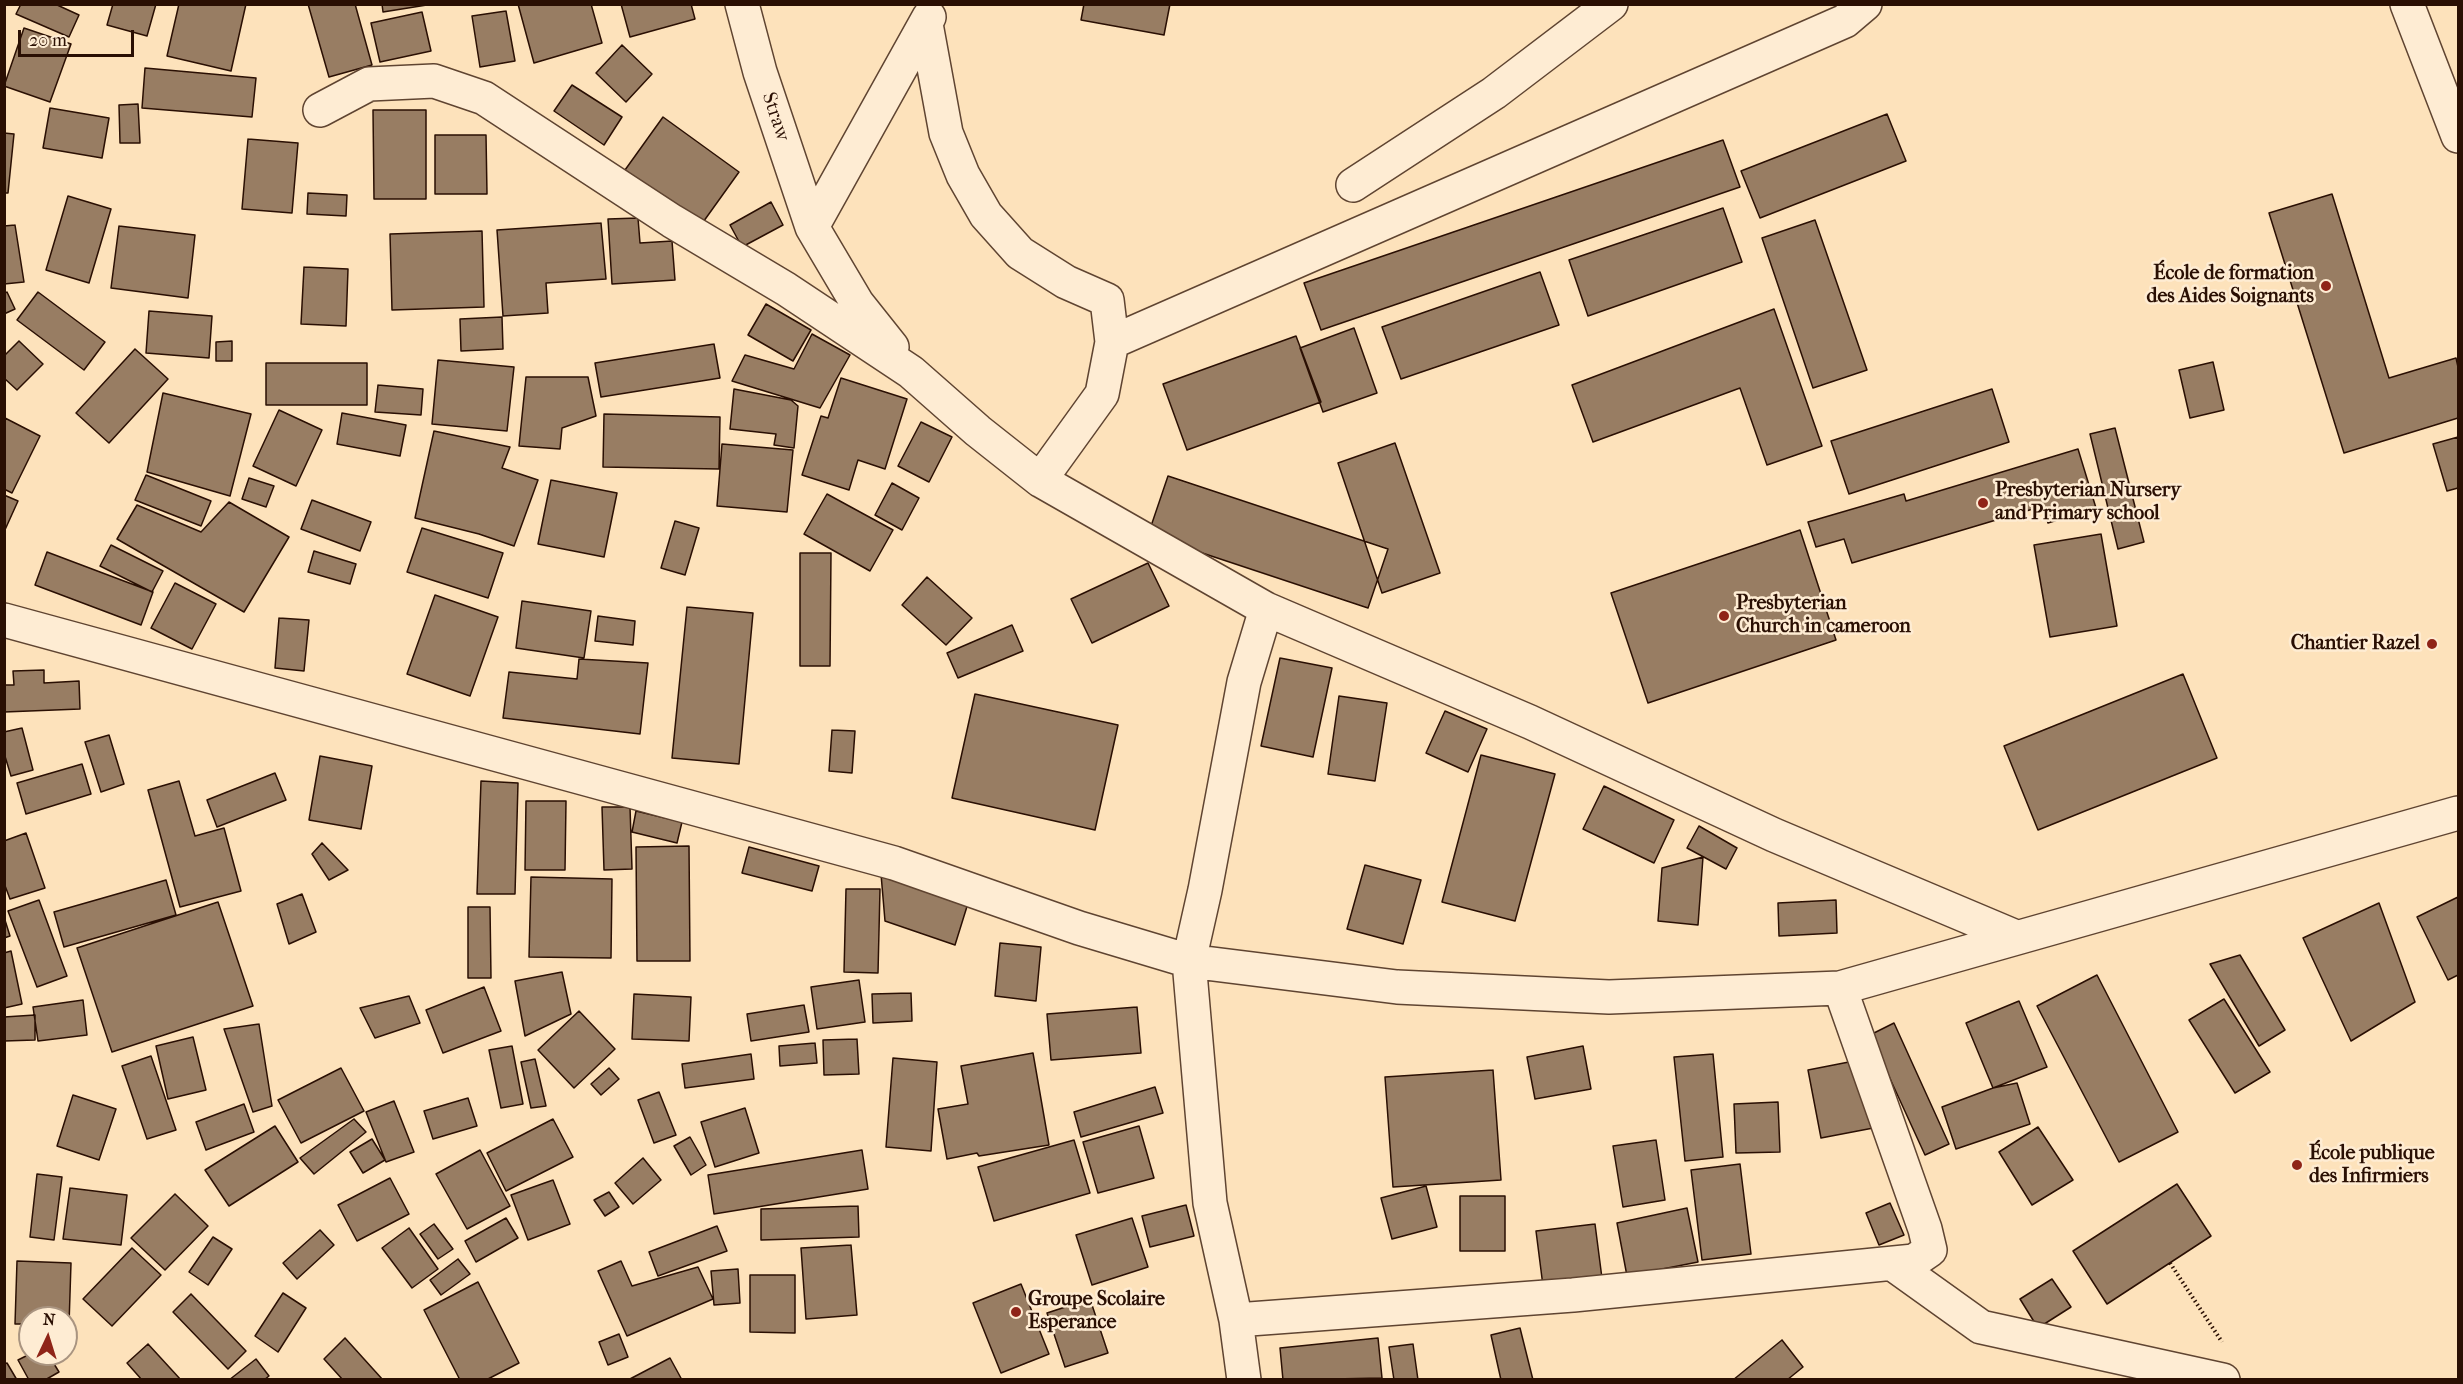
<!DOCTYPE html>
<meta charset="utf-8">
<style>
body{margin:0}
#map{position:relative;width:2463px;height:1384px;overflow:hidden;background:#fde2bb;font-family:"IM FELL French Canon",serif}
canvas{display:block}
.frame{position:absolute;inset:0;border:6px solid #2a0f03;pointer-events:none}
.north{position:absolute;left:18px;top:1306px;width:60px;height:60px;box-sizing:border-box;background:#feecd3;border:2px solid #a99480;border-radius:50%;rotate:4deg;font-size:16px;font-weight:700;line-height:24px;text-align:center;color:#2a0f03}
.north::after{content:'';display:block;margin:auto;width:21px;height:27px;background:#8f2418;clip-path:polygon(50% 0,100% 100%,50% 72%,0 100%)}
.scale{position:absolute;left:18px;top:30px;width:116px;height:27px;box-sizing:border-box;border:3px solid #2a0f03;border-top:0;padding-left:8px;font-size:18px;line-height:21px;white-space:nowrap;color:#2a0f03;-webkit-text-stroke:4px #feecd3;paint-order:stroke}
</style>
<div id="map">
<canvas width="2463" height="1384"></canvas>
<div class="frame"></div>
<div class="north">N</div>
<div class="scale">20 m</div>
</div>
<script>
const g = document.querySelector('canvas').getContext('2d');
g.lineJoin = 'round';
function fill(path, color) {
  g.fillStyle = color;
  g.fill(path, 'evenodd');
}
function shape(rows) {
  const path = new Path2D();
  for (const r of rows) {
    path.moveTo(r[0], r[1]);
    for (let i = 2; i < r.length; i += 2) path.lineTo(r[i], r[i + 1]);
  }
  return path;
}
function stroke(path, color, width, dash) {
  g.strokeStyle = color;
  g.lineWidth = width;
  g.lineCap = dash ? 'butt' : 'round';
  g.setLineDash(dash || []);
  g.stroke(path);
}
function label(font, color, halo, rows, align = 'center') {
  g.font = font + ' "IM FELL French Canon",serif';
  g.lineWidth = 5;
  g.setLineDash([]);
  g.textBaseline = 'middle';
  g.strokeStyle = halo;
  g.fillStyle = color;
  for (const [text, x, y, turn = 0] of rows) {
    g.save();
    g.translate(x, y);
    g.rotate((+turn || 0) * Math.PI / 180);
    g.textAlign = isNaN(turn) ? turn : align;
    if (halo) g.strokeText(text, 0, 0);
    g.fillText(text, 0, 0);
    g.restore();
  }
}
const building = shape([
 [21,4,55,4,79,15,69,37,16,14,21,4],
 [113,4,156,4,147,36,107,25,113,4],
 [179,4,246,4,231,71,167,56,179,4],
 [308,4,355,4,372,65,329,77,308,4],
 [382,4,433,4,383,12,382,4],
 [518,4,591,4,602,43,534,63,518,4],
 [621,4,691,4,695,19,630,37,621,4],
 [1084,4,1170,4,1164,35,1081,20,1084,4],
 [506,11,515,61,480,67,472,16,506,11],
 [422,12,431,51,380,62,371,23,422,12],
 [24,28,71,44,50,102,4,86,24,28],
 [622,45,652,74,626,102,596,73,622,45],
 [145,68,256,78,252,117,142,108,145,68],
 [572,85,622,117,604,145,554,111,572,85],
 [138,104,140,143,120,143,119,105,138,104],
 [50,108,109,118,102,158,43,148,50,108],
 [373,110,426,110,426,199,374,199,373,110],
 [1887,114,1906,161,1760,218,1741,171,1887,114],
 [663,117,739,172,701,225,625,170,663,117],
 [4,133,14,134,8,193,4,193,4,133],
 [435,135,486,135,487,194,435,194,435,135],
 [248,139,298,143,292,213,242,209,248,139],
 [1723,140,1740,187,1321,330,1304,283,1723,140],
 [308,193,347,195,346,216,307,214,308,193],
 [2332,194,2389,378,2456,358,2458,367,2458,418,2344,453,2269,213,2332,194],
 [68,196,111,209,89,283,46,270,68,196],
 [771,202,783,225,742,247,730,225,771,202],
 [1723,208,1742,262,1588,316,1569,260,1723,208],
 [638,218,640,243,672,241,675,280,612,284,608,219,638,218],
 [1815,220,1867,370,1813,388,1762,238,1815,220],
 [601,223,606,279,546,283,548,313,503,316,497,230,601,223],
 [15,225,24,282,4,284,4,226,15,225],
 [119,226,195,235,188,298,111,288,119,226],
 [482,231,484,307,392,310,390,234,482,231],
 [304,267,348,269,346,326,301,324,304,267],
 [1540,272,1559,325,1401,379,1382,327,1540,272],
 [7,292,15,309,4,314,4,294,7,292],
 [38,292,105,342,84,370,17,320,38,292],
 [766,304,811,330,793,361,748,335,766,304],
 [1774,309,1822,446,1767,465,1740,388,1593,442,1572,385,1774,309],
 [149,311,212,316,209,358,146,353,149,311],
 [502,317,503,349,461,351,460,319,502,317],
 [1354,328,1377,393,1323,412,1300,348,1354,328],
 [812,334,850,355,820,408,732,381,745,355,794,369,812,334],
 [1296,336,1321,402,1187,450,1163,384,1296,336],
 [19,341,43,364,17,390,4,378,4,356,19,341],
 [232,341,232,361,216,361,216,342,232,341],
 [714,344,720,378,601,397,595,363,714,344],
 [135,349,168,379,109,443,76,413,135,349],
 [438,360,514,367,507,431,432,424,438,360],
 [2213,362,2224,410,2190,418,2179,370,2213,362],
 [266,363,367,363,367,405,266,405,266,363],
 [526,377,588,377,596,416,562,428,560,449,519,446,526,377],
 [841,378,907,399,885,469,858,460,849,490,802,475,821,416,828,418,841,378],
 [378,385,423,389,421,415,375,412,378,385],
 [734,389,791,400,798,406,794,448,774,445,776,434,730,429,734,389],
 [1992,389,2009,442,1849,494,1831,441,1992,389],
 [163,393,251,414,230,496,147,472,163,393],
 [279,410,322,430,296,486,253,466,279,410],
 [342,413,406,425,400,456,337,444,342,413],
 [604,414,720,417,719,469,603,467,604,414],
 [5,418,40,436,12,493,4,489,5,418],
 [921,422,952,437,929,482,898,466,921,422],
 [2115,428,2144,542,2118,549,2090,434,2115,428],
 [434,431,510,447,502,468,538,480,514,546,479,534,415,518,434,431],
 [2458,437,2458,488,2447,491,2433,444,2458,437],
 [1395,443,1440,573,1382,593,1338,463,1395,443],
 [722,444,793,450,787,512,717,506,722,444],
 [2078,449,2096,508,2048,523,2043,506,1852,563,1844,539,1816,547,1808,522,1904,494,1906,501,2078,449],
 [146,475,211,501,201,526,135,500,146,475],
 [1168,476,1388,549,1368,608,1148,535,1168,476],
 [249,478,274,486,266,507,242,499,249,478],
 [551,480,617,493,604,557,538,544,551,480],
 [892,483,919,498,902,530,875,515,892,483],
 [827,494,893,530,870,571,804,534,827,494],
 [4,495,18,501,4,532,4,495],
 [312,500,371,522,360,551,301,529,312,500],
 [229,502,289,537,244,612,117,539,137,505,201,532,229,502],
 [675,521,699,528,685,575,661,568,675,521],
 [422,528,503,553,488,598,407,572,422,528],
 [1800,530,1836,640,1648,703,1611,593,1800,530],
 [2101,534,2117,626,2050,637,2034,545,2101,534],
 [111,545,163,571,152,592,100,566,111,545],
 [314,551,356,564,350,584,308,572,314,551],
 [47,552,153,592,141,625,35,585,47,552],
 [800,553,831,553,830,666,800,666,800,553],
 [1148,563,1169,606,1092,643,1071,599,1148,563],
 [927,577,972,618,946,645,902,605,927,577],
 [175,583,216,604,192,649,151,628,175,583],
 [435,595,498,617,470,696,407,674,435,595],
 [522,601,591,611,584,658,516,648,522,601],
 [687,607,753,613,739,764,672,758,687,607],
 [598,616,635,621,633,645,595,641,598,616],
 [279,618,309,620,304,671,275,668,279,618],
 [1012,625,1023,651,958,678,947,653,1012,625],
 [1280,658,1332,668,1313,757,1261,746,1280,658],
 [579,659,648,663,640,734,503,718,509,672,577,679,579,659],
 [44,670,44,683,79,681,80,709,4,712,4,685,14,685,13,671,44,670],
 [2183,674,2217,758,2038,830,2004,746,2183,674],
 [975,694,1118,725,1095,830,952,798,975,694],
 [1339,696,1387,703,1375,781,1328,774,1339,696],
 [1445,711,1487,729,1468,772,1426,753,1445,711],
 [22,728,33,770,11,776,4,753,4,732,22,728],
 [832,730,855,731,852,773,829,771,832,730],
 [109,735,124,784,101,792,85,742,109,735],
 [1481,755,1555,774,1515,921,1442,902,1481,755],
 [320,756,372,766,361,829,309,820,320,756],
 [82,764,91,794,26,814,17,783,82,764],
 [275,773,286,800,217,827,207,800,275,773],
 [179,781,195,836,224,828,241,891,180,907,148,790,179,781],
 [481,781,518,783,515,894,477,894,481,781],
 [1604,786,1674,820,1654,863,1583,829,1604,786],
 [526,801,566,801,565,870,525,870,526,801],
 [602,807,630,807,632,869,604,870,602,807],
 [636,811,682,822,677,843,632,832,636,811],
 [1699,826,1737,848,1726,869,1687,848,1699,826],
 [26,833,45,888,10,899,4,883,4,841,26,833],
 [322,843,348,870,329,880,312,854,322,843],
 [689,846,690,961,637,961,636,847,689,846],
 [749,847,819,866,812,891,742,873,749,847],
 [1703,857,1698,925,1658,921,1662,868,1703,857],
 [1365,865,1421,880,1403,944,1347,929,1365,865],
 [881,874,969,900,955,945,885,921,881,874],
 [531,877,612,879,611,958,529,957,531,877],
 [166,880,176,915,64,947,54,912,166,880],
 [846,889,880,889,878,973,844,972,846,889],
 [302,894,316,932,289,944,277,904,302,894],
 [2458,897,2458,975,2448,980,2417,917,2458,897],
 [39,900,67,976,37,987,8,911,39,900],
 [1836,900,1837,933,1779,936,1778,903,1836,900],
 [218,902,253,1006,112,1052,77,948,218,902],
 [2379,903,2415,1002,2351,1041,2303,938,2379,903],
 [468,907,490,907,491,978,468,978,468,907],
 [4,917,10,936,4,938,4,917],
 [1000,943,1041,947,1036,1001,995,996,1000,943],
 [11,951,22,1004,4,1008,4,953,11,951],
 [2240,955,2285,1030,2259,1046,2210,964,2240,955],
 [562,972,571,1014,525,1036,515,981,562,972],
 [2097,975,2178,1132,2119,1162,2037,1006,2097,975],
 [859,980,865,1022,817,1029,811,987,859,980],
 [484,987,501,1031,443,1053,426,1010,484,987],
 [911,993,912,1021,873,1023,872,994,911,993],
 [634,994,691,997,689,1041,632,1039,634,994],
 [409,996,420,1023,375,1038,360,1008,409,996],
 [2224,999,2270,1072,2235,1093,2189,1020,2224,999],
 [83,1000,87,1035,38,1041,33,1007,83,1000],
 [2019,1001,2047,1067,1993,1088,1966,1023,2019,1001],
 [804,1005,809,1032,751,1041,747,1014,804,1005],
 [1137,1007,1141,1053,1051,1060,1047,1014,1137,1007],
 [579,1011,615,1049,574,1088,538,1050,579,1011],
 [35,1015,35,1040,4,1041,4,1017,35,1015],
 [1894,1023,1949,1144,1925,1155,1870,1035,1894,1023],
 [259,1024,272,1106,253,1112,224,1029,259,1024],
 [193,1037,206,1090,168,1099,156,1046,193,1037],
 [857,1039,859,1074,824,1075,823,1040,857,1039],
 [815,1043,817,1063,780,1066,779,1046,815,1043],
 [512,1046,523,1104,501,1108,489,1050,512,1046],
 [1583,1046,1591,1089,1535,1099,1527,1057,1583,1046],
 [1033,1053,1049,1145,979,1156,977,1153,947,1159,938,1109,968,1104,961,1066,1033,1053],
 [751,1054,754,1079,685,1088,682,1064,751,1054],
 [1713,1054,1723,1157,1685,1161,1674,1057,1713,1054],
 [151,1056,176,1130,147,1139,122,1066,151,1056],
 [893,1058,937,1062,931,1151,886,1147,893,1058],
 [535,1059,546,1106,531,1108,521,1062,535,1059],
 [1854,1061,1889,1125,1821,1138,1808,1070,1854,1061],
 [341,1068,364,1111,301,1143,278,1100,341,1068],
 [609,1068,619,1079,601,1095,591,1084,609,1068],
 [1493,1070,1501,1180,1393,1187,1385,1077,1493,1070],
 [2017,1083,2030,1124,1956,1149,1942,1107,1993,1088,2017,1083],
 [1155,1087,1163,1113,1081,1137,1074,1112,1155,1087],
 [659,1092,676,1135,654,1143,638,1100,659,1092],
 [73,1095,116,1109,99,1160,57,1146,73,1095],
 [468,1098,477,1126,433,1139,424,1111,468,1098],
 [394,1101,414,1152,386,1162,366,1112,394,1101],
 [1778,1102,1780,1152,1736,1153,1734,1104,1778,1102],
 [244,1104,254,1132,206,1150,196,1122,244,1104],
 [745,1108,759,1153,715,1167,701,1122,745,1108],
 [354,1119,366,1132,314,1174,300,1158,354,1119],
 [553,1119,573,1157,506,1191,487,1153,553,1119],
 [275,1126,298,1162,229,1206,205,1170,275,1126],
 [1139,1126,1154,1178,1098,1193,1083,1142,1139,1126],
 [2038,1127,2073,1180,2032,1205,1999,1152,2038,1127],
 [690,1137,706,1165,691,1175,674,1146,690,1137],
 [372,1139,385,1160,363,1173,350,1152,372,1139],
 [1074,1140,1090,1193,994,1221,978,1167,1074,1140],
 [1656,1140,1665,1200,1623,1207,1613,1146,1656,1140],
 [480,1150,510,1206,467,1229,436,1174,480,1150],
 [862,1150,868,1189,714,1214,708,1175,862,1150],
 [643,1158,661,1180,633,1204,615,1183,643,1158],
 [1740,1164,1751,1254,1702,1260,1691,1170,1740,1164],
 [37,1174,62,1177,54,1240,30,1237,37,1174],
 [390,1178,409,1214,357,1241,338,1205,390,1178],
 [553,1180,570,1224,528,1240,511,1195,553,1180],
 [2177,1184,2211,1236,2107,1304,2073,1251,2177,1184],
 [1426,1186,1437,1227,1392,1239,1381,1198,1426,1186],
 [70,1188,127,1195,121,1245,63,1239,70,1188],
 [609,1192,619,1207,605,1216,594,1200,609,1192],
 [175,1194,208,1226,165,1270,131,1238,175,1194],
 [1460,1196,1505,1196,1505,1251,1460,1251,1460,1196],
 [1890,1203,1904,1235,1879,1245,1866,1213,1890,1203],
 [1186,1205,1194,1236,1150,1247,1142,1216,1186,1205],
 [858,1206,859,1237,761,1240,761,1209,858,1206],
 [1687,1208,1698,1262,1627,1276,1617,1223,1687,1208],
 [506,1218,518,1238,476,1262,465,1241,506,1218],
 [1132,1218,1148,1267,1092,1285,1076,1235,1132,1218],
 [434,1224,453,1249,438,1259,420,1234,434,1224],
 [1595,1224,1603,1286,1544,1294,1536,1231,1595,1224],
 [717,1226,727,1251,658,1276,649,1252,717,1226],
 [409,1228,438,1269,412,1288,382,1248,409,1228],
 [320,1230,334,1245,297,1279,283,1263,320,1230],
 [213,1237,232,1249,208,1285,189,1272,213,1237],
 [851,1245,857,1315,806,1319,801,1248,851,1245],
 [132,1248,161,1275,112,1326,83,1299,132,1248],
 [458,1259,470,1274,441,1295,430,1280,458,1259],
 [17,1261,71,1263,69,1325,66,1325,66,1318,30,1318,30,1324,15,1324,17,1261],
 [621,1261,632,1286,698,1267,713,1299,627,1336,598,1271,621,1261],
 [738,1269,740,1303,714,1305,711,1271,738,1269],
 [750,1275,795,1275,795,1333,750,1332,750,1275],
 [2052,1279,2071,1307,2038,1328,2020,1299,2052,1279],
 [478,1282,519,1363,486,1380,460,1380,424,1310,478,1282],
 [1021,1284,1049,1354,1001,1373,973,1303,1021,1284],
 [283,1293,306,1308,278,1352,255,1336,283,1293],
 [191,1294,246,1351,228,1369,173,1312,191,1294],
 [1090,1299,1108,1353,1065,1367,1047,1313,1090,1299],
 [1520,1328,1533,1380,1501,1380,1491,1335,1520,1328],
 [619,1334,628,1357,608,1365,599,1342,619,1334],
 [345,1338,383,1380,343,1380,324,1359,345,1338],
 [1378,1338,1382,1378,1283,1380,1280,1348,1378,1338],
 [1782,1340,1803,1367,1787,1380,1733,1380,1782,1340],
 [148,1344,181,1380,142,1380,127,1363,148,1344],
 [1413,1344,1418,1380,1394,1380,1389,1347,1413,1344],
 [30,1354,48,1354,59,1372,45,1380,29,1380,18,1360,30,1354],
 [670,1358,682,1380,628,1380,670,1358],
 [256,1359,269,1376,264,1380,229,1380,256,1359],
 [7,1363,17,1380,4,1380,4,1364,7,1363]
]);
const path = shape([
 [2170,1263,2222,1342]
]);
const minor = shape([
 [742,4,760,72,812,227,857,303,892,347],
 [2407,4,2458,136],
 [926,24,946,133,963,175,986,215,1020,253,1066,282,1107,300,1112,342,1102,394,1040,480],
 [320,110,369,84,434,81,484,98,672,221,786,289,911,372,978,431,1040,480,1266,609,1530,722,1774,835,2016,937],
 [1353,185,1494,93,1611,4],
 [812,227,929,17],
 [1112,342,1845,21,1865,4],
 [4,620,894,863,1079,928,1189,961,1397,987,1609,997,1840,988,2458,813],
 [1893,1264,1981,1327,2223,1380],
 [1236,1320,1573,1295,1914,1261,1930,1250,1925,1229,1840,988],
 [1244,1380,1236,1320,1210,1203,1189,961,1205,890,1244,682,1266,609]
]);
const markers = [
 [2326,286,6,"#8f2418"],
 [1983,503,6,"#8f2418"],
 [1724,616,6,"#8f2418"],
 [2432,644,6,"#8f2418"],
 [2297,1165,6,"#8f2418"],
 [1016,1312,6,"#8f2418"]
];
const streetNames = [
 ["Straw",775,117,72]
];
const poiNames = [
 ["École de formation",2314,274,"right"],
 ["des Aides Soignants",2314,297,"right"],
 ["Presbyterian Nursery",1995,491],
 ["and Primary school",1995,514],
 ["Presbyterian",1736,604],
 ["Church in cameroon",1736,627],
 ["Chantier Razel",2420,644,"right"],
 ["École publique",2309,1154],
 ["des Infirmiers",2309,1177],
 ["Groupe Scolaire",1028,1300],
 ["Esperance",1028,1323]
];
fill(building, '#987d63');
stroke(building, '#2a0f03', 1.5);
stroke(minor, '#5f4431', 36);
stroke(path, '#2a0f03', 4, [1.5, 3]);
stroke(minor, '#feecd3', 33);
for (const [x, y, r, color] of markers) {
  const dot = new Path2D();
  dot.arc(x, y, r, 0, 2 * Math.PI);
  g.fillStyle = color;
  g.fill(dot);
  stroke(dot, '#feecd3', 2);
}
label('20px', '#2a0f03', '#feecd3', streetNames);
label('bold 20px', '#2a0f03', '#feecd3', poiNames, 'left');
</script>
